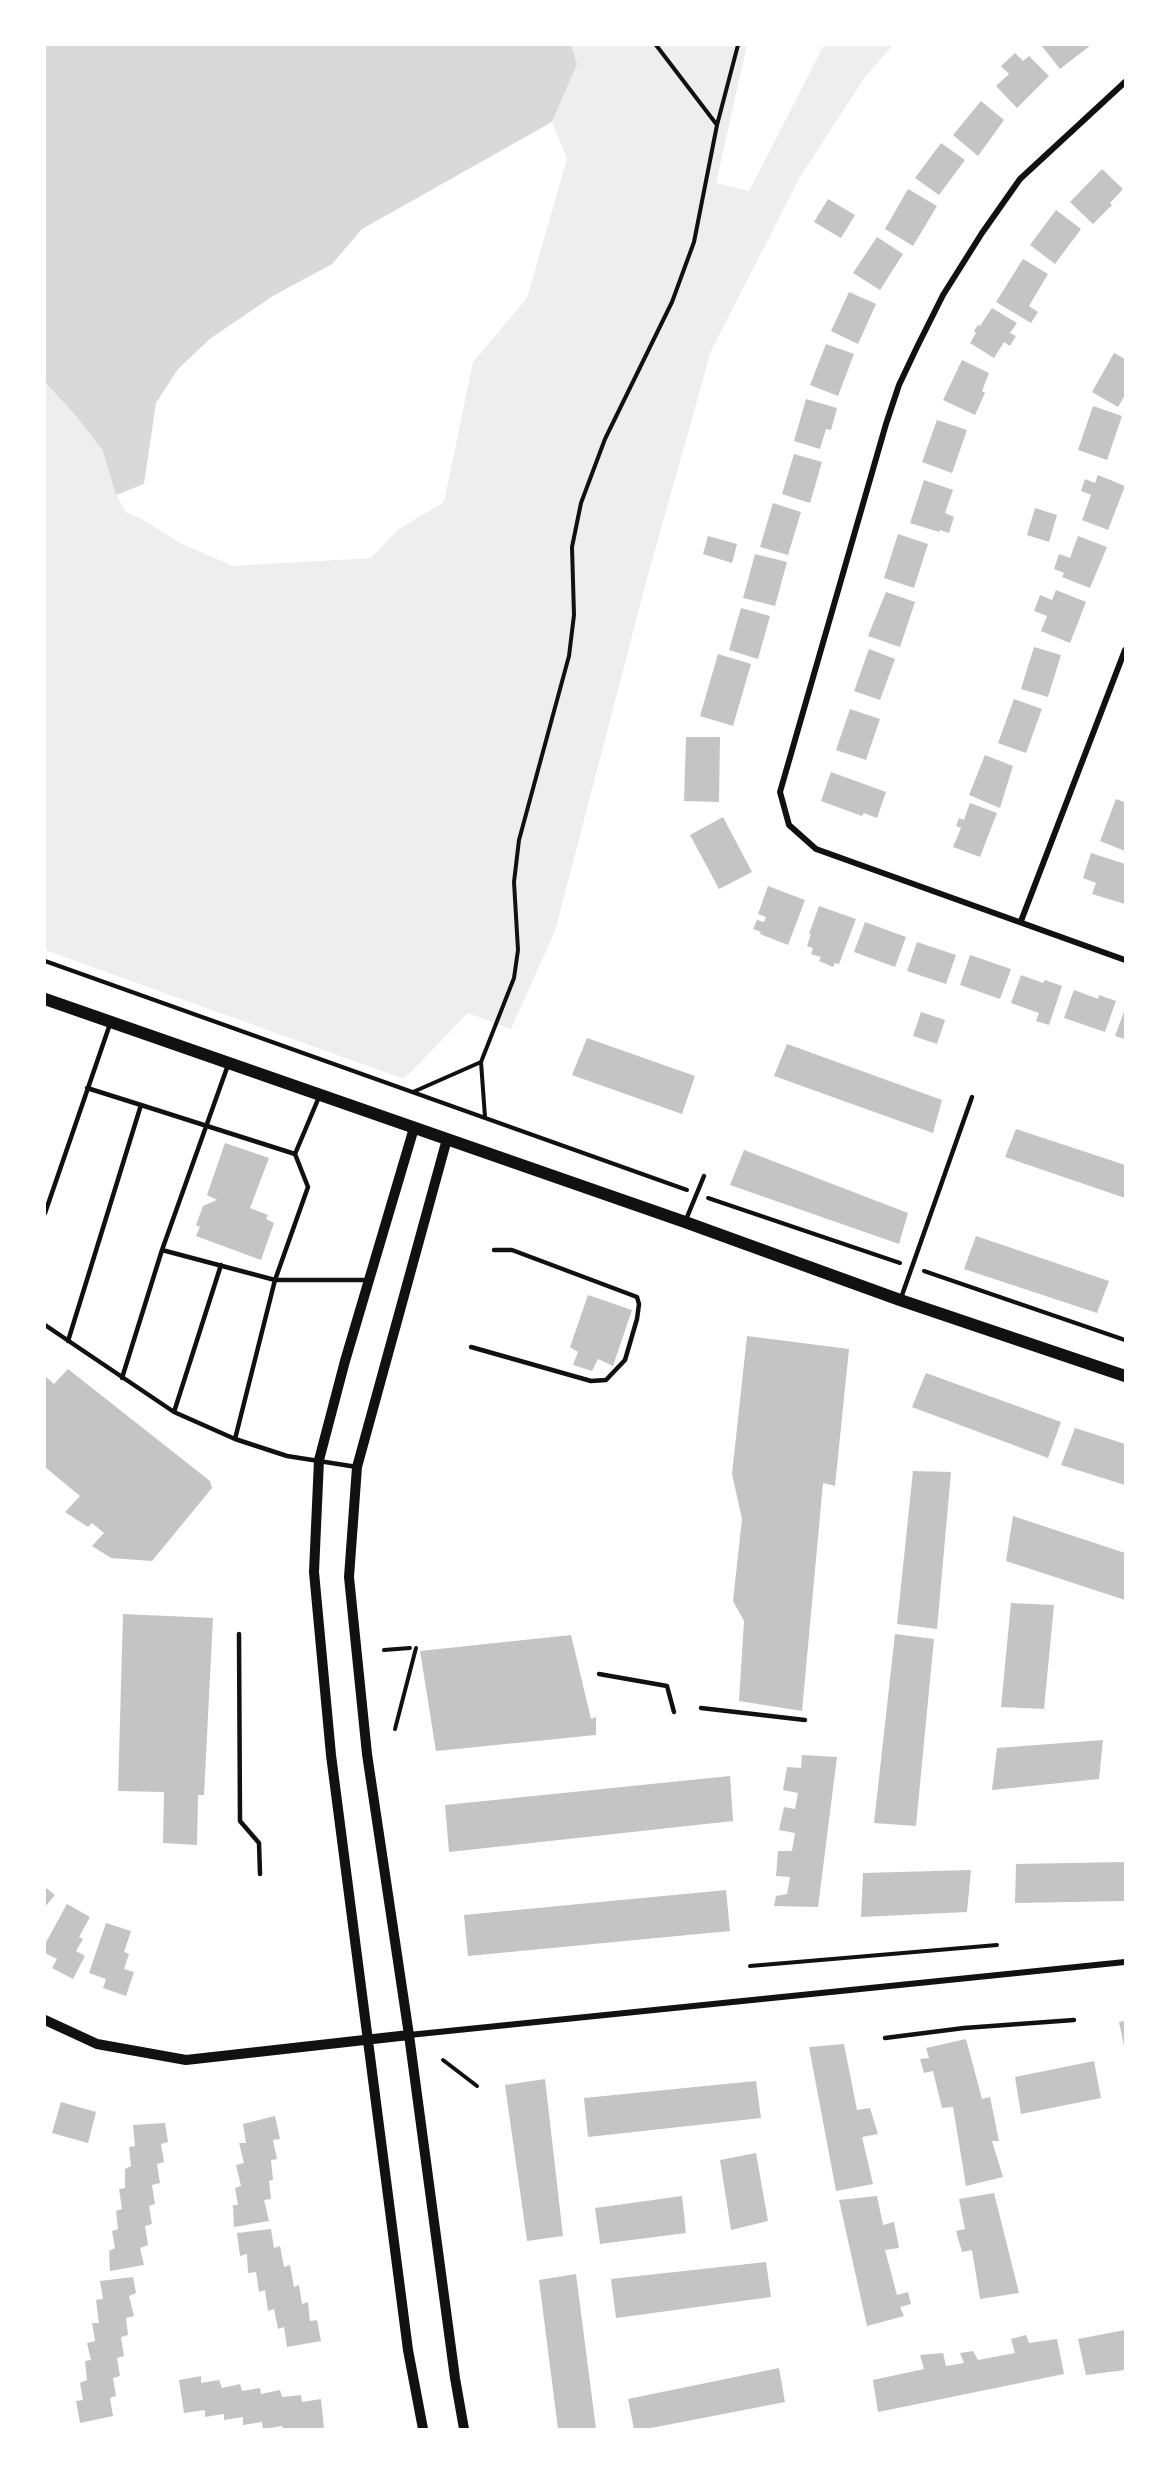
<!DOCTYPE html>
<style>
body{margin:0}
#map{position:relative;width:1170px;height:2474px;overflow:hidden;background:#fff;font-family:"Source Sans 3",sans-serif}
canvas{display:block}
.frame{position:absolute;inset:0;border:46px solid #fff;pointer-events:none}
</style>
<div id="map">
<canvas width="1170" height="2474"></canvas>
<div class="frame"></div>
</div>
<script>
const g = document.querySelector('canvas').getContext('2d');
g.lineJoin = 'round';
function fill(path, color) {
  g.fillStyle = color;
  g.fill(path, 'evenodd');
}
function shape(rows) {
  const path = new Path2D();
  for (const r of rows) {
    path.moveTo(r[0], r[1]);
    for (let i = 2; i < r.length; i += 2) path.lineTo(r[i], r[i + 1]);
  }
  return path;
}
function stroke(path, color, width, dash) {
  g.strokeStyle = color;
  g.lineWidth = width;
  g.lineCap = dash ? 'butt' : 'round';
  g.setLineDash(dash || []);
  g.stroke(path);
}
const green = shape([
 [571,45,747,45,716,183,749,191,824,45,893,45,865,77,800,177,711,351,648,575,555,931,511,1029,468,1013,404,1079,45,950,45,382,76,416,102,449,116,495,126,512,142,519,180,543,233,566,371,558,399,529,444,502,473,362,527,298,567,159,552,122,577,64]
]);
const water = shape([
 [45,45,571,45,577,64,552,122,362,229,332,264,273,296,211,338,178,369,156,403,144,484,116,495,102,449,76,416,45,382]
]);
const building = shape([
 [1041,45,1091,45,1060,69],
 [1015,53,1023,61,1029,56,1049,76,1017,108,996,86,1009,74,1001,66],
 [981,101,1004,120,978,156,953,135],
 [941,143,965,160,939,195,915,178],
 [1102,169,1123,189,1110,203,1112,205,1093,224,1070,202],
 [908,189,937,206,913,246,885,229],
 [828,199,855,215,841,238,814,222],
 [1056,210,1081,229,1055,264,1030,245],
 [877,237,903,254,880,290,853,273],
 [1023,259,1048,274,1029,306,1038,312,1031,323,996,302],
 [849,292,876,304,858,344,831,331],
 [992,308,1017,323,1010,333,1016,336,1010,346,1004,342,994,358,970,343,976,333,974,331,978,325,980,326],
 [826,344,854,354,838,396,810,385],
 [1114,353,1125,359,1125,395,1118,407,1092,392],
 [962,360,989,373,982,391,985,393,975,415,943,400],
 [806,399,837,408,831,430,826,429,820,449,794,441],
 [1093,406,1122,416,1107,460,1078,450],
 [937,420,967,430,952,473,922,462],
 [794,454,822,462,810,503,782,494],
 [1098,475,1125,486,1108,530,1082,520,1091,495,1081,491,1085,479,1095,483],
 [924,480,953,490,945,513,954,517,949,533,940,530,939,532,910,523],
 [773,503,801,512,788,555,760,547],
 [1035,508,1057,515,1049,542,1027,535],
 [898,534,928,544,914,588,884,578],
 [708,536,737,544,732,563,703,554],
 [1078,536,1107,547,1090,588,1062,577,1064,573,1054,569,1059,554,1070,558],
 [755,554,787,562,775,606,743,598],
 [1056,590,1086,602,1070,643,1041,631,1047,616,1034,611,1040,595,1052,600],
 [886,592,915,602,900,647,868,636],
 [741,608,770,616,758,659,729,650],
 [1034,647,1061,655,1048,697,1021,689],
 [869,649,895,659,880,700,854,691],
 [718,654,751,664,733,726,700,716],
 [1014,699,1042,709,1026,753,998,743],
 [850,709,880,719,866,760,836,750],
 [686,737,720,737,719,802,684,801],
 [985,755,1013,766,1000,808,969,795],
 [831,772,886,792,877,818,864,813,862,816,821,801],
 [1116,799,1125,802,1125,851,1100,841],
 [970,803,997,813,980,857,953,847,961,828,956,826,959,818,964,820],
 [723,817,752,872,719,889,690,835],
 [1091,853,1125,864,1125,904,1092,894,1096,883,1083,878],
 [768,886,805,900,788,945,760,934,761,932,753,929,757,920,764,922,766,917,758,914],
 [819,906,856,919,839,964,835,963,833,967,819,961,821,957,811,954,813,948,807,946,811,934,809,934],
 [865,922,906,937,895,967,854,952],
 [917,942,956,955,946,984,907,971],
 [970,955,1011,969,1000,999,960,985],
 [1021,975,1043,983,1045,980,1062,986,1049,1025,1036,1021,1039,1013,1011,1003],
 [1074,990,1098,999,1099,995,1116,1001,1105,1032,1064,1018],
 [1125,1009,1125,1039,1115,1036],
 [921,1012,945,1020,937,1044,913,1036],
 [587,1038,695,1076,682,1114,572,1075],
 [787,1044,942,1100,933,1133,774,1076],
 [1016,1129,1125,1165,1125,1198,1005,1157],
 [225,1143,269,1158,250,1208,268,1215,266,1219,274,1223,261,1260,196,1236,200,1227,196,1225,203,1206,217,1200,207,1195],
 [744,1150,908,1213,899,1244,730,1185],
 [976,1236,1109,1281,1097,1313,964,1269],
 [588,1295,632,1310,613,1366,598,1359,592,1371,573,1365,578,1352,570,1347],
 [747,1336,849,1349,835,1486,823,1483,802,1711,739,1701,744,1621,733,1601,742,1519,732,1474],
 [68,1369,210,1481,212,1488,152,1561,111,1558,92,1546,104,1533,92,1523,88,1527,65,1512,80,1496,45,1467,45,1376,54,1384],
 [926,1373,1061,1422,1048,1458,912,1407],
 [1075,1428,1125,1444,1125,1485,1061,1465],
 [913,1471,951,1472,937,1629,897,1624],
 [1013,1516,1125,1553,1125,1600,1006,1561],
 [1011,1603,1054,1605,1044,1709,1001,1707],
 [123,1614,213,1618,204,1795,198,1795,197,1845,163,1843,164,1792,118,1791],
 [895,1634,934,1639,916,1826,874,1823],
 [571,1635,591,1719,596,1717,596,1735,436,1751,420,1651],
 [1103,1740,1099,1779,992,1790,997,1748],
 [802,1755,837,1757,818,1907,774,1906,776,1896,787,1894,790,1877,776,1876,778,1851,792,1851,795,1833,779,1830,784,1807,795,1809,798,1793,783,1790,787,1767,801,1768],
 [730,1776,733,1821,449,1852,445,1805],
 [1125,1862,1125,1901,1015,1903,1016,1864],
 [971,1870,967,1912,861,1917,863,1873],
 [45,1887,55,1895,45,1907],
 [726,1890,730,1931,468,1956,464,1915],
 [67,1904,90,1917,79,1937,83,1939,76,1951,85,1956,73,1979,52,1968,57,1959,45,1953,45,1944],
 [106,1923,131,1931,124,1952,129,1954,124,1969,134,1972,126,1996,103,1988,106,1979,89,1973],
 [1125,2021,1125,2045,1124,2046,1119,2022],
 [966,2039,982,2099,990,2097,999,2141,992,2141,1003,2177,966,2186,953,2107,942,2108,933,2071,924,2073,920,2059,929,2058,926,2048],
 [844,2044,857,2110,870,2108,878,2134,862,2137,873,2184,836,2191,809,2047],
 [1094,2061,1101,2098,1021,2114,1015,2077],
 [545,2079,563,2236,527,2241,505,2085],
 [756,2081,761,2118,588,2137,584,2098],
 [61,2102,96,2112,88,2143,52,2133],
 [275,2116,280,2139,273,2140,277,2159,271,2160,273,2180,269,2181,271,2199,264,2200,269,2221,234,2227,233,2205,238,2205,235,2188,241,2186,236,2165,244,2163,239,2143,246,2143,243,2124],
 [165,2123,168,2142,161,2144,164,2162,157,2164,160,2183,152,2185,155,2204,149,2206,152,2224,145,2226,148,2245,140,2248,144,2265,110,2271,109,2251,115,2248,112,2231,118,2229,116,2211,122,2209,119,2189,125,2188,125,2169,131,2166,129,2147,135,2146,133,2125],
 [756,2153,768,2221,731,2230,720,2160],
 [994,2193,1019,2293,980,2299,972,2250,962,2252,956,2231,965,2229,959,2199],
 [682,2196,686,2233,600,2244,595,2208],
 [877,2196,883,2225,894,2222,899,2248,885,2250,897,2295,908,2292,911,2304,900,2307,904,2316,867,2326,839,2200],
 [271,2229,274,2248,280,2246,284,2267,290,2265,294,2287,299,2285,302,2304,308,2302,310,2321,317,2320,321,2341,287,2347,284,2327,278,2329,274,2309,268,2311,265,2290,259,2292,256,2272,248,2273,247,2254,240,2256,237,2233],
 [766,2262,771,2297,616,2318,611,2279],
 [576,2274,596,2429,558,2429,539,2280],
 [133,2277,136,2293,129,2296,134,2316,126,2318,128,2335,121,2337,124,2356,117,2358,120,2376,113,2378,116,2396,110,2398,113,2416,80,2423,76,2401,83,2400,80,2383,87,2380,85,2361,91,2360,87,2343,95,2341,92,2323,99,2323,96,2300,103,2299,100,2281],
 [1125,2330,1125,2370,1086,2375,1078,2339],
 [1026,2335,1029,2343,1057,2339,1064,2374,878,2412,873,2380,924,2369,920,2355,943,2353,946,2366,964,2363,960,2353,973,2351,978,2360,1015,2353,1011,2339],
 [779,2368,785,2402,646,2429,634,2429,628,2399],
 [201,2376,201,2383,219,2380,222,2388,240,2384,242,2391,260,2388,261,2394,280,2390,282,2397,301,2395,302,2402,321,2399,324,2429,283,2429,282,2426,263,2429,262,2422,243,2425,243,2417,224,2420,224,2414,205,2417,205,2410,184,2413,179,2380]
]);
const path = shape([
 [656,45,717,125],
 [45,961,687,1190],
 [413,1092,481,1062],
 [485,1117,481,1062,514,978,518,950,514,882,519,840,569,656,574,615,572,547,581,503,605,439,672,302,694,242,717,125,738,45],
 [708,1198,900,1263],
 [924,1271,1125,1340],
 [384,1650,410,1648],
 [395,1729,416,1648],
 [750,1966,997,1945],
 [443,2060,477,2086]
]);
const service = shape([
 [228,1065,162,1250,275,1280,367,1280],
 [141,1105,295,1154],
 [45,1213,110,1024],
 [685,1222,704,1176],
 [901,1298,972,1097],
 [45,1325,174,1412,235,1439,287,1456,357,1467],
 [68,1341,141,1105,87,1088],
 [471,1347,591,1381,606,1380,625,1360,637,1319,639,1304,637,1297,512,1250,494,1250],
 [122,1378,162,1250],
 [174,1412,221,1265],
 [235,1439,275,1280,308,1187,295,1154,319,1097],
 [239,1634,240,1821,259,1843,260,1874],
 [599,1674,667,1686,674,1712],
 [701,1708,805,1720],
 [885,2038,964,2028,1074,2020]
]);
const minor = shape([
 [1125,82,1020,179,982,233,943,295,917,347,899,385,886,424,780,792,789,825,816,849,1125,960],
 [1021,921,1125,650],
 [409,2035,1125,1962]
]);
const tertiary = shape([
 [414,1128,345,1361,319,1460,314,1572,331,1755,408,2350,423,2429],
 [447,1139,357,1467,349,1577,367,1754,409,2035,455,2378,464,2429],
 [45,2020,97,2044,186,2060,409,2035]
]);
const secondary = shape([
 [45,999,685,1222,900,1300,1125,1376]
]);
fill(green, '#eee');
fill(water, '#d9d9d9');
fill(building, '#c4c4c4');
stroke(path, '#111', 4);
stroke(service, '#111', 4.5);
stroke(minor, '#111', 6);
stroke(tertiary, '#111', 10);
stroke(secondary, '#111', 12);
</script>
